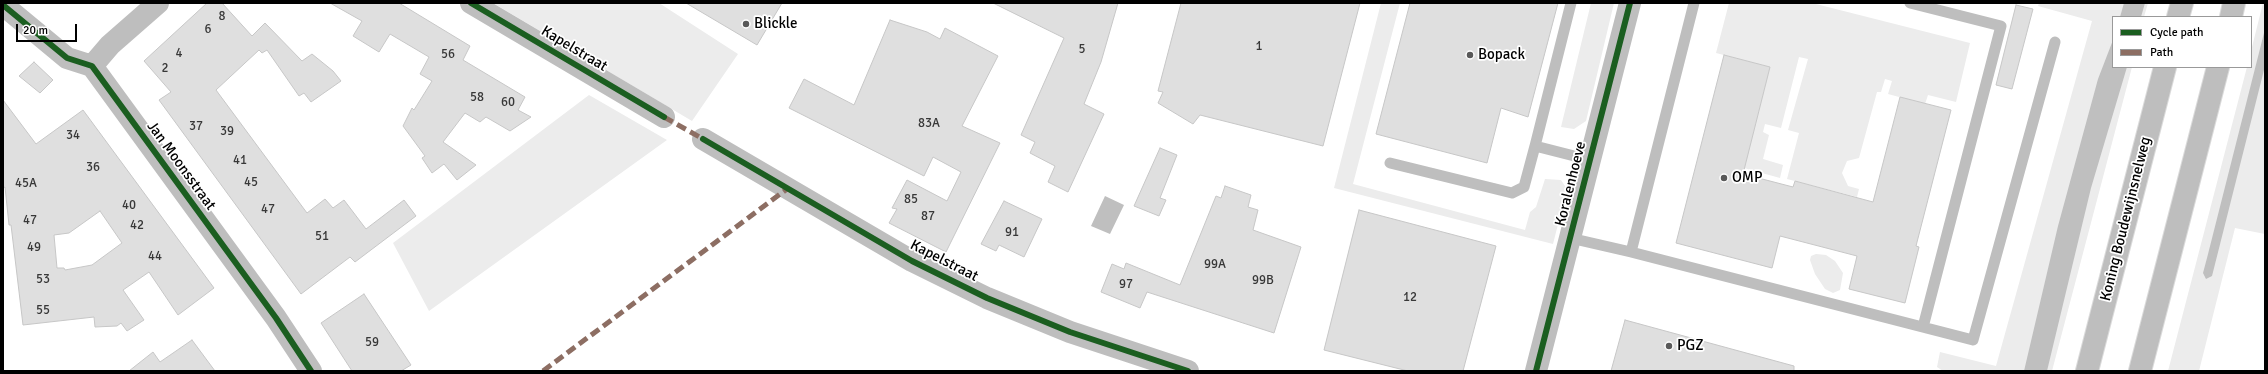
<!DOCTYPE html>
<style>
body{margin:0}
#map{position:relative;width:2268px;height:374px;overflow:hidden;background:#fff;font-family:Signika,sans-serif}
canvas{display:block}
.frame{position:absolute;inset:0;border:4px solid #000;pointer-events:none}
.legend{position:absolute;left:2112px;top:16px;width:140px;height:52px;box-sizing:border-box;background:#fff;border:1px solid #999;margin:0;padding:5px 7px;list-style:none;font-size:12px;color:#000}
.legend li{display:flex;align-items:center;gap:8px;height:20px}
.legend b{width:20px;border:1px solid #999}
.scale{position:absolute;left:16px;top:24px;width:61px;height:18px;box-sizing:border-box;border:2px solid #000;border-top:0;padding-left:5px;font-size:12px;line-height:14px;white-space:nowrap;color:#000;-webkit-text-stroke:3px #fff;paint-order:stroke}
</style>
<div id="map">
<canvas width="2268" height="374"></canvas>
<div class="frame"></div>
<ul class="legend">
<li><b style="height:5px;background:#1b5e20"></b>Cycle path</li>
<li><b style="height:5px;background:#8d6e63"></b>Path</li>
</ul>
<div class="scale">20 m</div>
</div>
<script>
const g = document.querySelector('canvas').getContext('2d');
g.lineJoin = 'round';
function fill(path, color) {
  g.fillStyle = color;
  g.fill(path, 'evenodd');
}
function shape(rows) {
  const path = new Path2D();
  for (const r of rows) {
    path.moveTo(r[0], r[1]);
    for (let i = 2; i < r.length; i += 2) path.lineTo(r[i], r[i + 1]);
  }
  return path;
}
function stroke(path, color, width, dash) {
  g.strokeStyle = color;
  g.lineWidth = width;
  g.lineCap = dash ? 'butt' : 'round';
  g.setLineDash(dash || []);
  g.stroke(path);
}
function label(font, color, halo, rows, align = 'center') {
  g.font = font + ' Signika,sans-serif';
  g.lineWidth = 3.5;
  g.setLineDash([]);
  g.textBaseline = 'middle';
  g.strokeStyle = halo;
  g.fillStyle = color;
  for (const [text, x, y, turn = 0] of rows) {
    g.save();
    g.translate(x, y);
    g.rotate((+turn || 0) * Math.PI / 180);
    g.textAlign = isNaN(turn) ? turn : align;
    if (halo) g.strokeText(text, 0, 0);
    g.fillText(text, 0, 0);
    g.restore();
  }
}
const green = shape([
 [493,3,659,3,738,54,692,121],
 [1381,3,1400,3,1353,184,1525,230,1530,212,1536,207,1545,179,1561,180,1567,189,1553,244,1334,188],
 [1591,3,1614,3,1586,121,1574,129,1561,127],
 [1729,3,1812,3,1970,43,1956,102,1928,95,1925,104,1888,94,1892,81,1885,79,1881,92,1877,92,1859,158,1847,161,1842,173,1848,186,1859,189,1857,197,1787,179,1799,133,1788,130,1808,59,1799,57,1781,128,1765,124,1763,132,1769,135,1763,159,1783,165,1780,178,1744,168,1770,67,1716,53],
 [2039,3,2148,3,2144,17,2113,17,2113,67,2132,67,2052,371,1943,371,1937,367,1940,352,1996,366,2092,21,2038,6],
 [2263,3,2265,3,2265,234,2235,228,2199,371,2168,371,2247,67,2251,67,2251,51],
 [589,95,667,140,429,311,393,243],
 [1816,254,1826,255,1835,261,1843,273,1840,290,1833,293,1825,289,1815,274,1810,260,1811,256]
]);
const water = shape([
 [2124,3,2145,3,2141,17,2120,17],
 [2265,29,2265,66,2212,276,2206,279,2203,273,2207,258],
 [2113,40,2113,67,2127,67,2091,188,2047,371,2024,371,2058,226,2098,79],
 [1105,196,1124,205,1110,234,1091,226]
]);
const building = shape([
 [207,3,222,3,252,36,265,23,302,61,312,54,333,71,341,81,311,102,304,93,299,96,267,50,262,53,259,50,216,90,307,213,325,199,333,208,344,200,366,229,404,200,416,216,355,262,350,257,301,294,159,100,171,92,144,61,207,3],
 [330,3,399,3,470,46,463,60,525,97,518,110,531,117,510,131,486,117,480,122,465,113,443,142,476,165,457,180,444,164,432,173,422,158,425,156,403,126,412,108,414,110,432,81,420,74,429,57,390,34,379,52,353,36,362,21,330,3],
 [686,3,782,3,757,45,686,3],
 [993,3,1118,3,1101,62,1084,104,1104,114,1068,192,1048,182,1055,166,1030,153,1035,142,1021,135,1064,38,993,3],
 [1181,3,1360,3,1323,146,1200,115,1193,124,1158,103,1163,92,1158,91,1181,3],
 [1410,3,1558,3,1528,117,1501,108,1487,163,1376,134,1410,3],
 [2016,5,2033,9,2012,89,1996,85,2016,5],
 [890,20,927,32,940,39,945,28,998,56,962,126,1000,143,946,252,889,223,897,209,892,208,907,180,947,201,961,172,933,157,924,176,789,108,804,79,854,105,890,20],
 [1724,55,1770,67,1743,174,1793,187,1795,181,1873,202,1900,97,1951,110,1916,246,1919,247,1905,303,1849,289,1857,256,1780,236,1772,268,1676,243,1724,55],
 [34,62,53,80,40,93,19,76,34,62],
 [3,100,36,144,83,110,214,288,178,315,149,272,123,290,144,320,127,331,121,323,117,326,95,327,94,317,23,325,11,225,9,225,5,187,3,188,3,100],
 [100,211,122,243,92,265,65,270,64,268,57,268,54,235,69,233,100,211],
 [1160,148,1177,155,1160,198,1166,200,1159,216,1134,206,1160,148],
 [1225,186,1251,195,1248,207,1258,210,1253,230,1301,247,1274,333,1147,292,1140,308,1101,292,1112,264,1124,269,1126,263,1180,285,1216,196,1221,198,1225,186],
 [1004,201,1042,219,1024,257,999,245,996,251,981,244,1004,201],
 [1359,210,1496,246,1463,371,1408,371,1324,350,1359,210],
 [364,294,411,365,401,371,352,371,321,323,364,294],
 [1625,320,1794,366,1794,371,1611,371,1625,320],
 [192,340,215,371,129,371,153,352,160,362,192,340]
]);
const service = shape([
 [1571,3,1535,146,1590,160],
 [1910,3,2001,26,1923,327],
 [1390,163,1512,193,1524,187,1535,146],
 [1570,238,1631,252,1694,3],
 [1631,252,1973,340,2055,42]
]);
const minor = shape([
 [471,3,664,117],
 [3,5,67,58,92,66,276,318,311,371],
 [92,66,110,45,158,3],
 [703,139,912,261,987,298,1070,332,1188,371],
 [1536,371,1630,3]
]);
const motorway = shape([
 [2178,17,2182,3],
 [2231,17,2234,3],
 [2087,371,2165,67],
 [2140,371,2218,67]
]);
const quiet = shape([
 [664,117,703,139],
 [543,371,787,189]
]);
const cycleway = shape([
 [471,3,664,117],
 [3,5,67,58,92,66,276,318,311,371],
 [703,139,912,261,987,298,1070,332,1188,371],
 [1536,371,1630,3]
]);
const markers = [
 [746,24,4,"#595959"],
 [1470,55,4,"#595959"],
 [1724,178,4,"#595959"],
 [1669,346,4,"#595959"]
];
const numberNames = [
 ["8",222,17],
 ["6",208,30],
 ["1",1259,47],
 ["5",1082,50],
 ["4",179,54],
 ["56",448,55],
 ["2",165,69],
 ["58",477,98],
 ["60",508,103],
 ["83A",929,124],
 ["37",196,127],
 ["39",227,132],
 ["34",73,136],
 ["41",240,161],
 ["36",93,168],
 ["45",251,183],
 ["45A",26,184],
 ["85",911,200],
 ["40",129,206],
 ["47",268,210],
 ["87",928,217],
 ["47",30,221],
 ["42",137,226],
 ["91",1012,233],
 ["51",322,237],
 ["49",34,248],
 ["44",155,257],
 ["99A",1215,265],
 ["53",43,280],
 ["99B",1263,281],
 ["97",1126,285],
 ["12",1410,298],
 ["55",43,311],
 ["59",372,343]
];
const poiNames = [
 ["Blickle",754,24],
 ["Bopack",1478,55],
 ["OMP",1732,178],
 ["PGZ",1677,346]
];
const streetNames = [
 ["Kapelstraat",574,49,31],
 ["Jan Moonsstraat",181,166,54],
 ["Koralenhoeve",1571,184,-76],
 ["Koning Boudewijnsnelweg",2126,219,-76],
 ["Kapelstraat",944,261,27]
];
fill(green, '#ececec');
fill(water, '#bfbfbf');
fill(building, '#dfdfdf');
stroke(building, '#c7c7c7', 1);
stroke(motorway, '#dbdbdb', 24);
stroke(service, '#bebebe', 11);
stroke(minor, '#bebebe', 22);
stroke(motorway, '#bebebe', 22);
stroke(quiet, '#8d6e63', 5, [10, 5]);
stroke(cycleway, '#1b5e20', 6);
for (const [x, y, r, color] of markers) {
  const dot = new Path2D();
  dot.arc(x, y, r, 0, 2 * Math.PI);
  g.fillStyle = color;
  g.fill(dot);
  stroke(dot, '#fff', 1.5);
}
label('13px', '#383838', null, numberNames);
label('15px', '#000', '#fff', poiNames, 'left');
label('15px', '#000', '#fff', streetNames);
</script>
